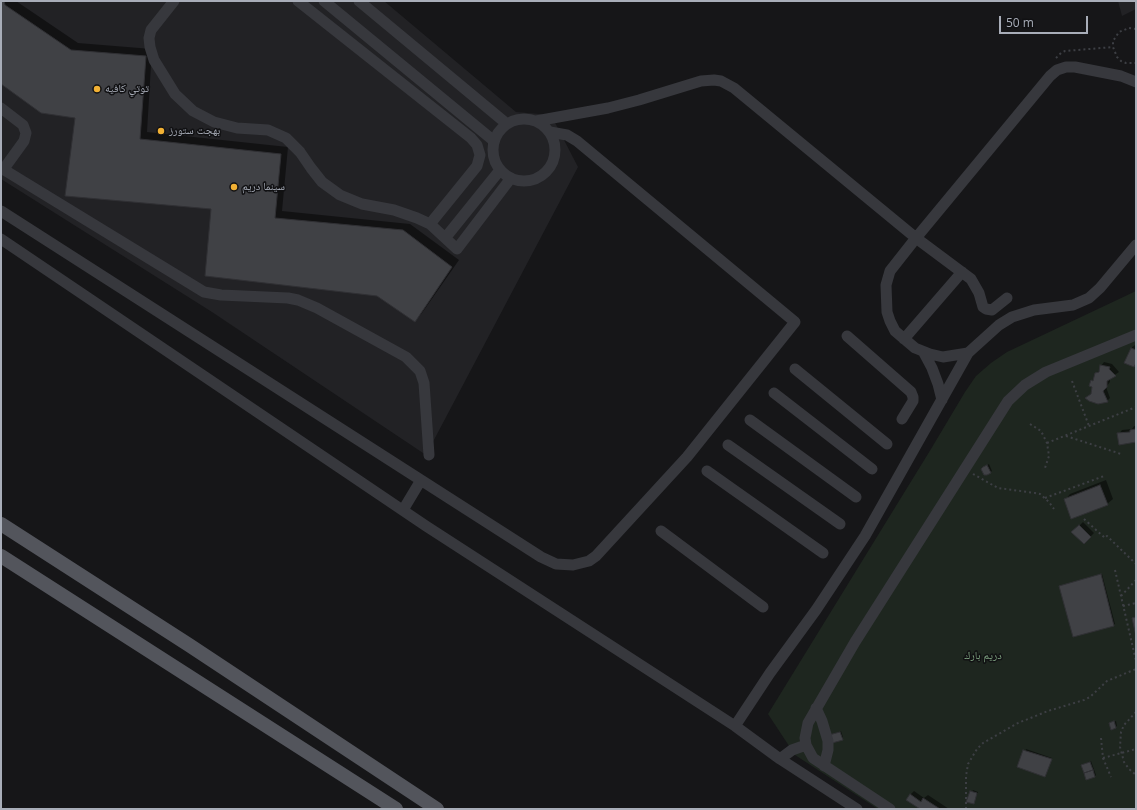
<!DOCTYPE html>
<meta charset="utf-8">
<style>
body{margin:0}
#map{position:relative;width:1137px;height:810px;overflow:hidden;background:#161618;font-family:"Open Sans",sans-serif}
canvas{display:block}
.frame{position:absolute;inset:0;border:2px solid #a8adb8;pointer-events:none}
.scale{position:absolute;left:999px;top:16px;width:89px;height:18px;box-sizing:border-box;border:2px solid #a8adb8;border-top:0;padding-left:5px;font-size:12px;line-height:14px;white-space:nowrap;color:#a8adb8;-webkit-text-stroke:3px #111113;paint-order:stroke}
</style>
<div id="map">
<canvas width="1137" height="810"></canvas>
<div class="frame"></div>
<div class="scale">50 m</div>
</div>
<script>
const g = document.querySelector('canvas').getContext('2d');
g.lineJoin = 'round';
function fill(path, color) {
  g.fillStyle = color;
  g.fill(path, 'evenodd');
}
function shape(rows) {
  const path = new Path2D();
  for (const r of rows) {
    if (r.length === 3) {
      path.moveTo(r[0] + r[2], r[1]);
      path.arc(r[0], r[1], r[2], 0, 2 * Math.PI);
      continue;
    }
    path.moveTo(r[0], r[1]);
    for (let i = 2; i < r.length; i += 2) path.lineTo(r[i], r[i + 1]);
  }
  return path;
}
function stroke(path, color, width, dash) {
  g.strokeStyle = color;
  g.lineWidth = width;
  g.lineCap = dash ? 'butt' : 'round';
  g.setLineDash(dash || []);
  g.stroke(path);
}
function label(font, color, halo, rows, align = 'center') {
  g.font = font + ' "Open Sans","Noto Naskh Arabic",sans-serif';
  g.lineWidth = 3;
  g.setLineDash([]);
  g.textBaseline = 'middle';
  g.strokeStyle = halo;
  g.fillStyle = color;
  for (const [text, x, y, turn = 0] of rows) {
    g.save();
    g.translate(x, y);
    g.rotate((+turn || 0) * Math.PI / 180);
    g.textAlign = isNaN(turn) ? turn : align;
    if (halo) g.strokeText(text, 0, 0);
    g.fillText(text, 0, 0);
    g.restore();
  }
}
const built = shape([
 [1,1,384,1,516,112,551,115,578,167,426,455,212,312,1,179],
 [1118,1,1136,1,1136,9,1122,16]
]);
const green = shape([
 [1136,291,1136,809,878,809,795,755,768,714,931,449,965,392,976,376,991,363,1007,352]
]);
const shadow = shape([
 [1,1,16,1,78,43,152,49,147,132,288,147,282,211,410,224,459,260,422,313,415,321,378,295,76,118,1,83],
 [1135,345,1136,345,1136,364,1134,366,1131,348],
 [1104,362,1112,364,1119,372,1110,378,1110,382,1106,387,1110,398,1107,401,1087,398,1092,393,1093,386,1092,381,1095,378,1096,373,1100,370,1101,366],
 [1134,426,1136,426,1136,441,1119,434,1122,430,1132,429],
 [989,464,992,471,987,474,984,467],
 [1106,480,1113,499,1107,504,1065,500,1070,494],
 [1083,522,1094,533,1084,543,1073,532],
 [1102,574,1115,624,1074,636,1060,586],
 [1116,721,1117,726,1111,729,1110,723],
 [841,731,843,737,842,739,830,736],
 [1026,749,1052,758,1045,776,1019,767],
 [1091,761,1096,775,1094,777,1082,765],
 [973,790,978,792,973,803,968,801],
 [914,791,924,798,928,795,949,809,922,809,910,795]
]);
const building = shape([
 [1,1,4,1,5,5,71,50,146,56,140,139,281,154,275,218,403,230,452,267,415,322,377,296,205,276,211,209,65,196,75,118,41,113,1,84,1,1],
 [1131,348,1136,350,1136,363,1134,367,1124,363,1131,348],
 [1100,365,1110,367,1109,369,1116,376,1107,381,1107,387,1103,391,1108,402,1098,404,1089,401,1085,398,1091,394,1092,387,1089,386,1091,380,1093,381,1095,373,1099,372,1100,365],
 [1136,429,1136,442,1119,445,1117,433,1130,432,1130,430,1136,429],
 [987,465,991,473,987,475,984,475,981,469,983,467,987,465],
 [1100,485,1108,505,1071,519,1064,499,1100,485],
 [1079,525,1091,537,1084,544,1071,532,1079,525],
 [1101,574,1114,626,1073,637,1059,586,1101,574],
 [1136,617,1136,636,1132,618,1136,617],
 [1114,721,1116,728,1111,730,1109,723,1114,721],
 [840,732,843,740,832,743,829,735,840,732],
 [1023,750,1052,759,1045,777,1017,767,1023,750],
 [1090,762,1093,770,1084,773,1081,765,1090,762],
 [1093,770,1095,777,1086,780,1084,773,1093,770],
 [970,791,977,793,974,804,966,802,970,791],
 [910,794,921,802,923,798,940,809,920,809,906,800,910,794]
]);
const path = shape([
 [1136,29,1129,28,1119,32,1113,41,1113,47,1117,57,1121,61,1126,63,1136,63],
 [1056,58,1061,53,1065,51,1113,47],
 [1072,381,1089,426],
 [1030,424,1041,431,1047,443,1049,456,1045,468],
 [1066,436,1121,454],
 [1047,443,1136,407],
 [973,474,998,488,1035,493,1040,494,1049,502,1054,509],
 [1045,498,1104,476],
 [1084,519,1105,538,1107,536,1136,564],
 [1115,570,1136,661],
 [1121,596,1136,580],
 [1123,606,1136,603],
 [1136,712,1124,725,1121,732,1120,747,1124,762,1129,769,1136,775],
 [1101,738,1103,758,1111,777],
 [1103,758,1136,749],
 [966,809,966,776,968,764,977,749,983,743,1018,723,1048,711,1084,700,1090,697,1107,681,1136,669]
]);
const minor = shape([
 [174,1,151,30,149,38,150,47,154,60,175,94,193,111,214,122,237,128,268,130,286,138,300,152,311,168,322,182,340,195,362,204,394,210,417,218,430,224,457,249,511,178],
 [298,1,471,138,477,145,480,155,477,166,430,224],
 [324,1,494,141],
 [359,1,507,124],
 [1,108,23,125,26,133,24,141,3,170],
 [524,150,31],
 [536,121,608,108,639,100,701,81,714,80,721,81,734,88,916,238,971,279,979,293,983,307,986,309,992,310,1007,298],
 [1,168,204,292,221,295,288,298,298,300,317,308,406,357,420,371,424,383,429,455],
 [1,211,541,557,556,564,573,565,589,561,596,556,687,457,795,322,577,141,567,135,550,132],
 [446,237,500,170],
 [1,239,426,526,735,726,780,759,857,809],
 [847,336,911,392,913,397,913,401,902,419],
 [904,339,962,272],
 [924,353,932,368,938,384,942,400],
 [968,353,943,357,930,354,915,348,895,331,890,321,887,312,886,285,890,271,916,238,1050,76,1057,70,1066,67,1075,67,1121,76,1136,82],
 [795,369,887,444],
 [774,393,872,469],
 [750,420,856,497],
 [728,445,840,524],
 [707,471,823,553],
 [403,510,421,480],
 [661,531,763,607],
 [816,708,822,721,828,741,828,750,824,766],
 [735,726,770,673,816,610,865,536,968,353,999,325,1012,317,1034,310,1073,305,1089,298,1100,288,1136,245],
 [780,759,792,750,806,745],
 [890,809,813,758,806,745,805,738,808,723,855,642,1008,401,1025,385,1046,372,1136,335]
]);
const major = shape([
 [1,524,189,645,437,809],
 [1,556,396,809]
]);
const markers = [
 [97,89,4,"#f2b134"],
 [161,131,4,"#f2b134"],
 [234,187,4,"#f2b134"]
];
const poiNames = [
 ["توتي كافيه",105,89],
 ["بهجت ستورز",169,131],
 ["سينما دريم",242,187]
];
const parkNames = [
 ["دريم بارك",983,656]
];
fill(built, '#222225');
fill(green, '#1e261f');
fill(shadow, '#0007');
fill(building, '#404145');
stroke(building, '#303034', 1);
stroke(path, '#3d3f44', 2, [2, 3]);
stroke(minor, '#37383d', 11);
stroke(major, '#53555c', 14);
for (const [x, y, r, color] of markers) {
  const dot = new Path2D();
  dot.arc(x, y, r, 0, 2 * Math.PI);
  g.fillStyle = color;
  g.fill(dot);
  stroke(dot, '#111113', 1.5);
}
label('11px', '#a8adb8', '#111113', poiNames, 'left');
label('11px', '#7fa381', '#111113', parkNames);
</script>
